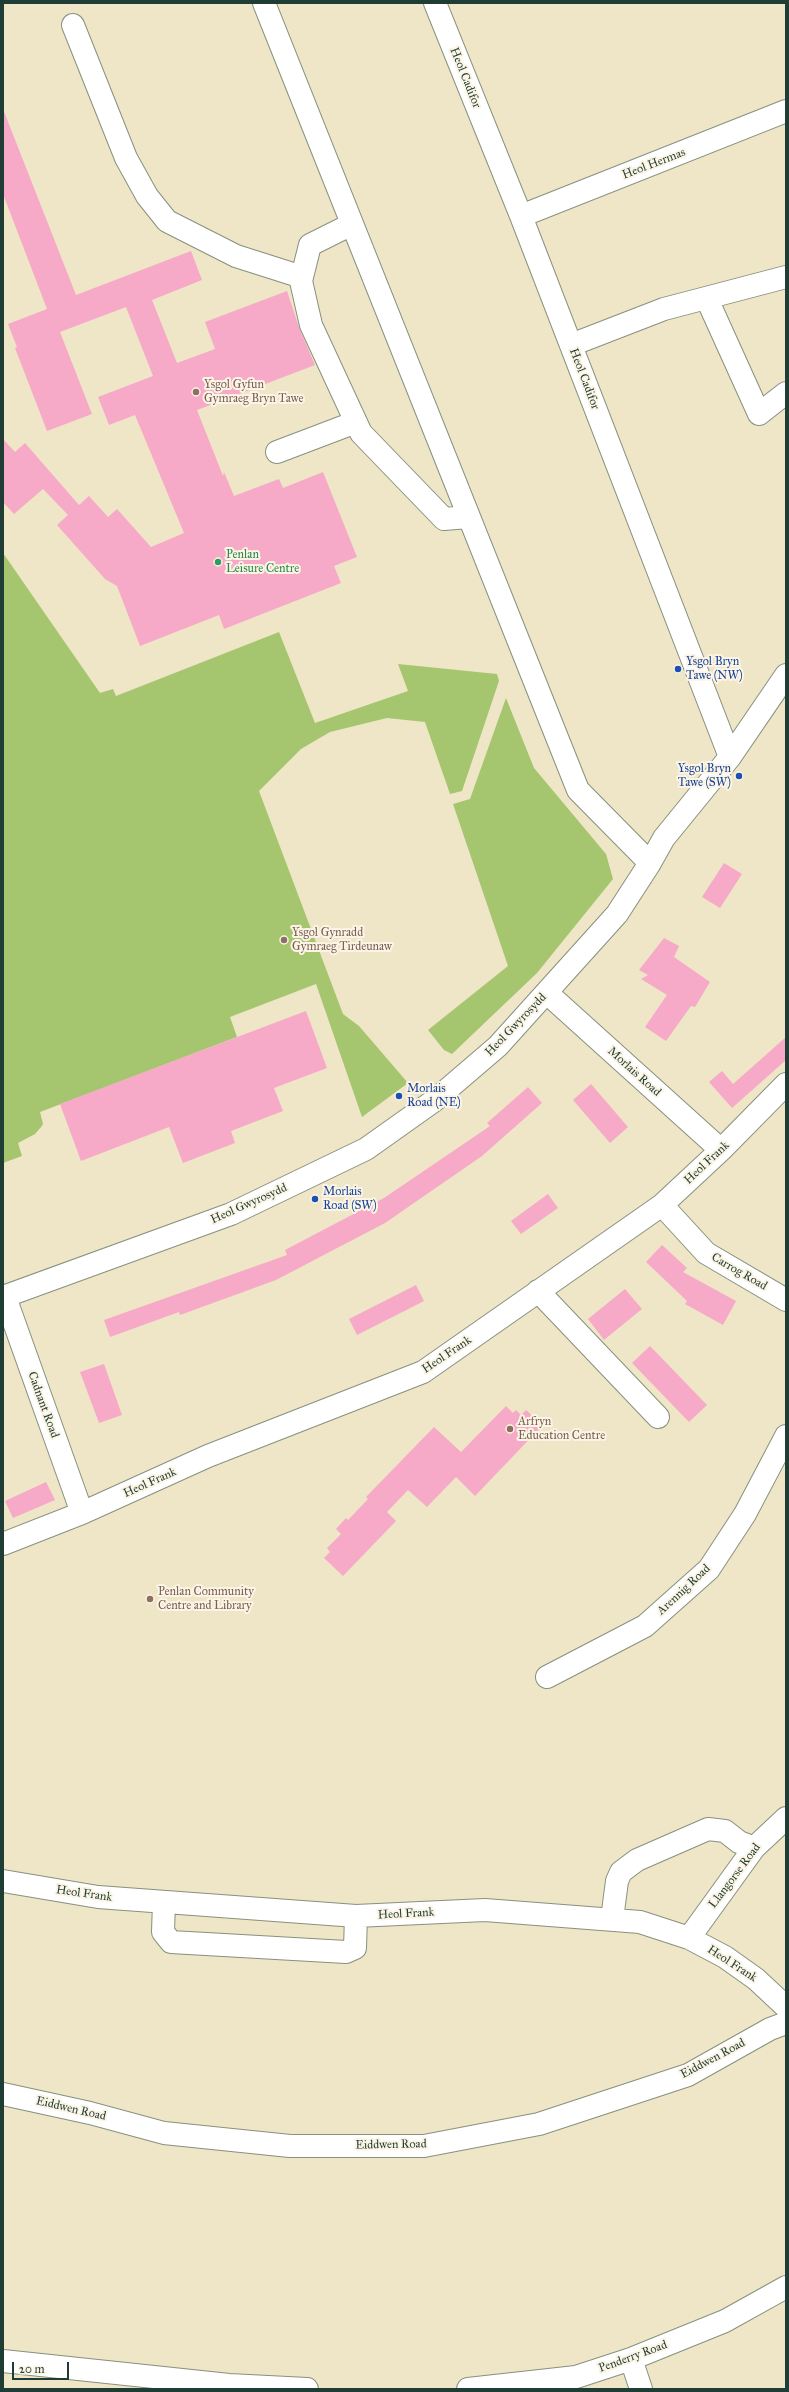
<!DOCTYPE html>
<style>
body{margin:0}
#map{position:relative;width:789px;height:2392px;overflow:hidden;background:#efe5c7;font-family:"IM FELL Great Primer",serif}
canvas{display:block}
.frame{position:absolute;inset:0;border:4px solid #1f3d34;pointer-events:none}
.scale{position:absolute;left:12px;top:2362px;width:57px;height:18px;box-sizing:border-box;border:2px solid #1f3d34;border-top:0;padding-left:5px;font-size:12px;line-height:14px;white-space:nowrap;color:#1f3d34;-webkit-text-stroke:3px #fcf5e5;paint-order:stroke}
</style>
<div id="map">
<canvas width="789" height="2392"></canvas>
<div class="frame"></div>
<div class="scale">20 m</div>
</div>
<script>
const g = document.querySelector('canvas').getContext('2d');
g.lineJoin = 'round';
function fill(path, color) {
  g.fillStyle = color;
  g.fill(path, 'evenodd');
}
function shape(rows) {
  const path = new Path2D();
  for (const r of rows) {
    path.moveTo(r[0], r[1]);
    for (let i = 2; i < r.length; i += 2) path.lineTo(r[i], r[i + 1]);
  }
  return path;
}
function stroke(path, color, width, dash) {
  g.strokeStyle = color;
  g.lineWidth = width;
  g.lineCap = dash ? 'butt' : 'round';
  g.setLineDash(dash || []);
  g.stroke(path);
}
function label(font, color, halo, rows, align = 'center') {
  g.font = font + ' "IM FELL Great Primer",serif';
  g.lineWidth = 4;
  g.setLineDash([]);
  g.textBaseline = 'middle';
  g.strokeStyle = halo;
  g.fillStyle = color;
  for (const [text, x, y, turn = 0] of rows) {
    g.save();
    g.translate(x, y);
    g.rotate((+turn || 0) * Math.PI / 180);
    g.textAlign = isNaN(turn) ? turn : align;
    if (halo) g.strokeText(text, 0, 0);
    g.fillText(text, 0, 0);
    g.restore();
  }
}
const green = shape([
 [3,553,100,693,113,689,116,696,279,632,315,723,408,691,398,664,497,674,499,681,462,791,450,794,425,722,387,718,330,732,301,749,259,791,343,1014,359,1026,408,1083,362,1117,316,984,230,1017,237,1037,40,1112,43,1124,41,1127,35,1134,18,1143,22,1156,3,1163],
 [506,698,534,768,606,854,613,879,537,973,452,1054,444,1050,428,1030,508,966,453,804,470,799]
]);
const building = shape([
 [3,109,76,295,191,251,202,280,152,300,177,363,215,349,205,322,287,291,300,330,315,365,197,410,223,476,224,472,234,496,279,479,283,488,323,472,357,557,334,566,341,583,224,629,219,615,140,646,117,586,105,579,57,525,68,515,43,489,14,514,3,502,3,439,15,452,25,443,79,505,89,496,108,517,117,509,151,547,184,533,135,415,109,425,98,397,153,376,126,307,60,332,92,414,47,431,15,348,17,347,8,324,47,309,3,194],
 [724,863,742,874,720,908,702,897],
 [664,938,679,946,674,957,710,982,695,1007,691,1006,666,1041,645,1027,667,995,641,979,648,975,639,970],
 [306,1011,327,1068,274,1088,283,1111,231,1131,235,1143,183,1163,169,1127,81,1161,60,1104],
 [786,1037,786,1060,732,1108,709,1082,722,1071,733,1084],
 [591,1084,628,1127,610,1143,573,1100],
 [528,1087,542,1103,482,1156,385,1223,276,1280,180,1315,179,1312,110,1337,104,1320,287,1255,285,1250,384,1198,490,1126,487,1123],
 [548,1194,558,1208,521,1234,511,1221],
 [662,1245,687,1268,683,1272,736,1301,723,1325,685,1304,687,1301,646,1262],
 [416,1285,424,1301,357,1335,349,1319],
 [625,1289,642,1309,604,1340,588,1319],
 [650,1346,707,1405,689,1422,632,1363],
 [104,1364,122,1415,99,1423,80,1372],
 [506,1406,513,1413,516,1410,521,1415,526,1410,543,1425,475,1496,456,1477,427,1507,408,1490,387,1512,396,1521,343,1576,324,1558,330,1552,327,1548,341,1534,336,1529,346,1518,348,1520,368,1499,366,1497,434,1427,461,1452],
 [46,1482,55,1500,13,1518,5,1501]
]);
const minor = shape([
 [264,3,578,790,650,863],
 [435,3,521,216,730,757],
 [73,25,126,158,147,196,167,221,236,256,302,277],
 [521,216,786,111],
 [352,224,310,245,301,281,311,325,361,433,444,519,468,517],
 [707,299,759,414,786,393],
 [571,345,664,309,786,277],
 [277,452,356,422],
 [547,993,721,1150],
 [662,1205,706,1253,786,1300],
 [538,1291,658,1417],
 [3,1297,231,1214,366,1149,435,1100,498,1046,617,914,650,863,664,838,730,757,786,675],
 [5,1297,82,1513],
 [3,1544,82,1513,208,1456,423,1372,662,1205,721,1150,786,1084],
 [547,1677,645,1626,709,1569,745,1514,786,1436],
 [3,1881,98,1897,356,1916,485,1910,640,1922,689,1938,725,1957,756,1979,786,2007],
 [164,1902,163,1932,171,1942,346,1952,355,1948,356,1916],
 [612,1919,617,1881,621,1872,637,1860,708,1829,725,1831,739,1842,754,1848],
 [689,1938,754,1848,786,1818],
 [3,2094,90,2113,164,2133,290,2146,424,2146,539,2124,688,2075,770,2029,786,2023],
 [631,2359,641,2389],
 [3,2361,229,2385,307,2389],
 [468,2389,576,2377,631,2359,725,2321,786,2287]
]);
const markers = [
 [196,392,4,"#8d6e63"],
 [218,562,4,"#2e9e5b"],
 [678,669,4,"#1a4fb4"],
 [739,776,4,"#1a4fb4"],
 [284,940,4,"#8d6e63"],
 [399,1096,4,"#1a4fb4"],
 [315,1199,4,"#1a4fb4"],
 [510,1429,4,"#8d6e63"],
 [150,1599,4,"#8d6e63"]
];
const streetNames = [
 ["Heol Cadifor",465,78,68],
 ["Heol Hermas",654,164,-21],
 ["Heol Cadifor",584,379,69],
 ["Heol Gwyrosydd",516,1025,-46],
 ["Morlais Road",634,1072,42],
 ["Heol Frank",707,1163,-43],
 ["Heol Gwyrosydd",249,1204,-24],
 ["Carrog Road",739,1272,30],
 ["Heol Frank",447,1355,-34],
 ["Cadnant Road",43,1405,70],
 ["Heol Frank",150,1483,-24],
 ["Arennig Road",684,1590,-43],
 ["Llangorse Road",735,1876,-53],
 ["Heol Frank",84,1894,8],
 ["Heol Frank",406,1914,-3],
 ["Heol Frank",732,1964,33],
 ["Eiddwen Road",713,2059,-28],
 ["Eiddwen Road",71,2109,13],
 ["Eiddwen Road",391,2145,-1],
 ["Penderry Road",633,2357,-20]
];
const educationNames = [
 ["Ysgol Gyfun",204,385],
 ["Gymraeg Bryn Tawe",204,399],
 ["Ysgol Gynradd",292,933],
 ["Gymraeg Tirdeunaw",292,947],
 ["Arfryn",518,1422],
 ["Education Centre",518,1436],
 ["Penlan Community",158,1592],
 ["Centre and Library",158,1606]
];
const leisureNames = [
 ["Penlan",226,555],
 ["Leisure Centre",226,569]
];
const transitNames = [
 ["Ysgol Bryn",686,662],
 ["Tawe (NW)",686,676],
 ["Ysgol Bryn",731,769,"right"],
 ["Tawe (SW)",731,783,"right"],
 ["Morlais",407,1089],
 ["Road (NE)",407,1103],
 ["Morlais",323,1192],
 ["Road (SW)",323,1206]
];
fill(green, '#a5c66f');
fill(building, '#f6aac8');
stroke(minor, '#87917e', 24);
stroke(minor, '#fff', 22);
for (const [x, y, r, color] of markers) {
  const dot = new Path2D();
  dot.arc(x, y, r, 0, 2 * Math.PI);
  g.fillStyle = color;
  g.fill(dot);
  stroke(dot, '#fcf5e5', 1.5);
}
label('12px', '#1f3d34', '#fcf5e5', streetNames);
label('12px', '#785e54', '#fcf5e5', educationNames, 'left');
label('12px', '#27864d', '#fcf5e5', leisureNames, 'left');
label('12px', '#164399', '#fcf5e5', transitNames, 'left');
</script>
